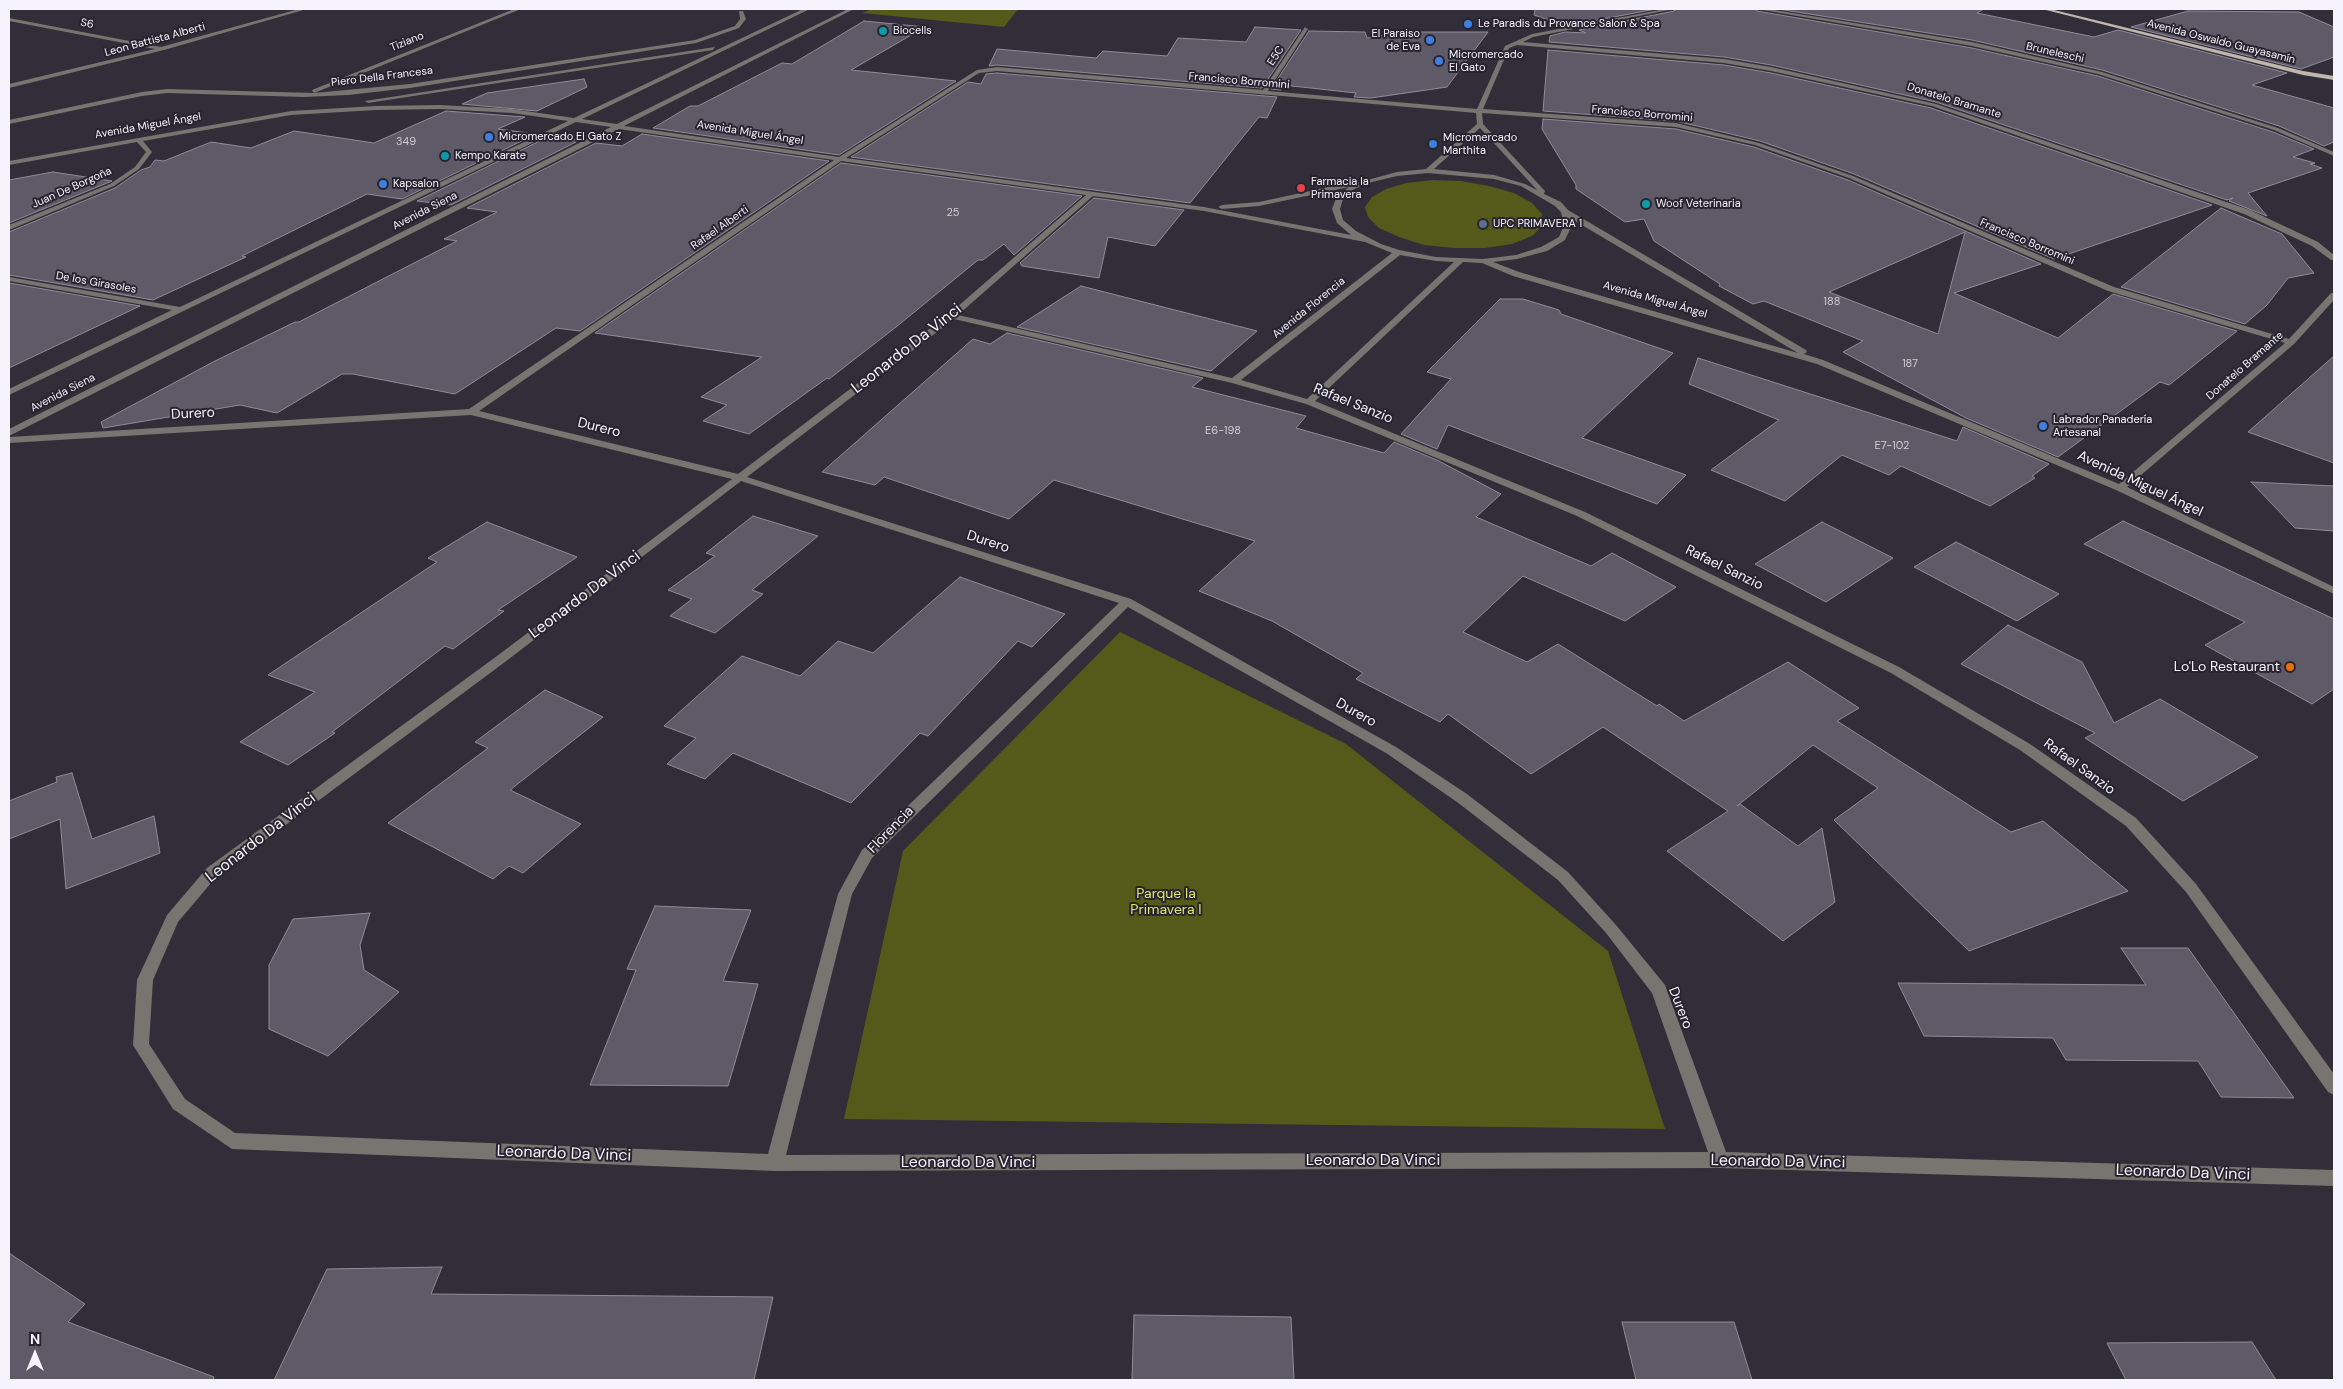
<!DOCTYPE html>
<meta charset="utf-8">
<style>
body{margin:0}
#map{position:relative;width:2343px;height:1389px;overflow:hidden;background:#312e3a;font-family:"DM Sans",sans-serif}
canvas{display:block}
.frame{position:absolute;inset:0;border:10px solid #f5f3fb;pointer-events:none}
.north{position:absolute;left:10px;top:1329px;width:50px;height:50px;-webkit-text-stroke:4px #272430;paint-order:stroke;rotate:0deg;font-size:14px;font-weight:700;line-height:20px;text-align:center;color:#f5f3fb}
.north::after{content:'';display:block;margin:auto;width:18px;height:22px;background:#f5f3fb;clip-path:polygon(50% 0,100% 100%,50% 72%,0 100%)}
</style>
<div id="map">
<canvas width="2343" height="1389"></canvas>
<div class="frame"></div>
<div class="north">N</div>
</div>
<script>
const g = document.querySelector('canvas').getContext('2d');
g.lineJoin = 'round';
function fill(path, color) {
  g.fillStyle = color;
  g.fill(path, 'evenodd');
}
function shape(rows) {
  const path = new Path2D();
  for (const r of rows) {
    path.moveTo(r[0], r[1]);
    for (let i = 2; i < r.length; i += 2) path.lineTo(r[i], r[i + 1]);
  }
  return path;
}
function stroke(path, color, width, dash) {
  g.strokeStyle = color;
  g.lineWidth = width;
  g.lineCap = dash ? 'butt' : 'round';
  g.setLineDash(dash || []);
  g.stroke(path);
}
function label(font, color, halo, rows, align = 'center') {
  g.font = font + ' "DM Sans",sans-serif';
  g.lineWidth = 4;
  g.setLineDash([]);
  g.textBaseline = 'middle';
  g.strokeStyle = halo;
  g.fillStyle = color;
  for (const [text, x, y, turn = 0] of rows) {
    g.save();
    g.translate(x, y);
    g.rotate((+turn || 0) * Math.PI / 180);
    g.textAlign = isNaN(turn) ? turn : align;
    if (halo) g.strokeText(text, 0, 0);
    g.fillText(text, 0, 0);
    g.restore();
  }
}
const green = shape([
 [872,9,1018,9,1004,27,862,13],
 [1433,180,1461,181,1489,186,1514,193,1532,203,1542,214,1543,225,1532,236,1512,244,1485,248,1454,248,1424,245,1399,237,1379,228,1368,217,1365,207,1372,197,1386,189,1406,183],
 [1120,632,1346,744,1608,951,1665,1129,844,1119,903,851]
]);
const building = shape([
 [1535,9,1656,9,1566,26,1534,15,1535,9],
 [1676,9,1755,9,1757,11,1972,48,2098,76,2273,132,2314,149,2293,157,2315,163,2310,164,2322,168,2248,193,2267,216,2229,201,2233,198,2227,200,1936,102,1771,65,1724,57,1549,42,1550,36,1565,32,1586,33,1579,30,1674,11,1676,9],
 [1778,9,1984,9,1977,13,2094,37,2118,30,2287,73,2252,85,2334,108,2334,142,2324,146,2279,126,2102,70,1972,40,1778,9],
 [2188,11,2299,12,2334,27,2334,57,2301,69,2131,27,2188,11],
 [864,21,925,27,851,70,956,81,839,155,653,128,690,106,698,106,782,63,792,64,864,21],
 [1255,27,1301,30,1262,88,997,65,989,66,997,49,1096,58,1103,51,1167,56,1178,38,1246,42,1255,27],
 [1309,31,1365,32,1367,38,1402,32,1488,32,1447,87,1371,98,1354,97,1356,93,1283,85,1281,90,1271,89,1309,31],
 [1548,50,1724,65,1771,73,1931,108,2212,205,2054,259,1854,174,1760,141,1676,121,1543,111,1548,50],
 [997,73,1277,97,1267,118,1259,117,1190,203,851,157,968,82,981,84,986,74,997,73],
 [584,79,587,87,537,111,462,104,487,93,584,79],
 [446,111,525,117,498,129,536,134,402,199,367,194,242,256,246,257,153,300,9,275,9,232,115,188,141,170,150,167,155,160,164,161,211,142,251,148,294,131,374,143,446,111],
 [1543,119,1676,129,1754,147,1848,180,2041,264,1954,293,2058,338,2113,294,2237,331,2169,385,2160,382,2058,457,1966,418,1843,352,1863,341,1764,301,1753,304,1719,286,1720,284,1654,241,1644,219,1625,222,1576,189,1576,185,1542,129,1543,119],
 [1965,232,1938,334,1829,292,1965,232],
 [642,134,829,161,580,331,556,328,455,394,353,374,342,374,277,413,240,405,103,428,101,422,213,362,295,322,299,322,457,241,444,239,497,212,467,208,596,143,622,146,642,134],
 [550,136,580,140,451,205,417,201,550,136],
 [841,163,1082,196,1014,255,1004,244,983,260,978,260,896,327,829,379,827,378,749,434,703,421,727,405,701,397,762,357,595,333,841,163],
 [53,172,112,181,9,223,9,180,53,172],
 [1094,198,1184,210,1155,246,1108,237,1099,278,1022,266,1020,263,1094,198],
 [2221,208,2282,234,2314,273,2288,278,2267,305,2245,324,2121,287,2221,208],
 [9,283,140,306,9,368,9,283],
 [1081,286,1257,331,1211,371,1017,327,1081,286],
 [1500,299,1523,299,1559,310,1561,314,1673,353,1582,438,1686,475,1657,504,1448,425,1437,449,1401,434,1451,379,1427,372,1500,299],
 [1007,333,1203,378,1192,387,1306,416,1296,428,1384,453,1394,442,1439,461,1501,494,1476,517,1591,566,1612,553,1676,587,1625,621,1523,576,1463,632,1527,662,1558,644,1657,706,1659,704,1684,721,1788,662,1859,708,1837,721,2011,832,2043,821,2128,891,1969,951,1834,820,1878,788,1813,745,1737,806,1740,804,1798,846,1822,828,1835,902,1783,941,1667,851,1728,811,1603,727,1531,774,1448,714,1440,722,1356,679,1363,673,1272,621,1199,591,1255,541,1054,480,1009,519,884,477,875,485,822,472,973,339,990,344,1007,333],
 [2334,356,2334,463,2248,432,2334,356],
 [1698,358,1957,441,1963,427,2049,464,2032,476,2035,478,1990,506,1901,466,1889,475,1842,455,1785,501,1711,470,1779,420,1689,384,1698,358],
 [2251,482,2334,486,2334,531,2295,528,2251,482],
 [753,516,818,536,752,590,763,594,715,633,670,616,692,599,668,590,715,556,706,553,753,516],
 [2123,521,2334,619,2334,689,2312,704,2205,645,2245,622,2084,544,2123,521],
 [487,522,577,557,498,610,504,611,453,649,445,646,332,732,335,733,288,765,240,742,315,692,268,675,437,562,428,558,487,522],
 [1822,522,1893,558,1826,602,1755,564,1822,522],
 [1956,542,2059,594,2017,621,1914,567,1956,542],
 [960,577,1065,614,1032,647,1018,641,928,736,920,733,851,803,733,753,705,779,667,764,696,738,664,726,742,656,800,676,838,641,873,653,960,577],
 [2008,625,2082,662,2114,723,2160,699,2258,757,2183,801,2085,738,2095,733,1961,664,2008,625],
 [545,690,603,717,510,790,581,824,523,873,509,866,493,879,388,823,488,748,475,742,545,690],
 [72,773,92,839,154,816,160,853,66,889,60,819,9,839,9,801,57,782,56,777,72,773],
 [655,906,751,910,723,981,758,984,728,1086,590,1085,636,970,627,969,655,906],
 [370,913,360,945,364,970,399,992,328,1056,269,1029,269,965,293,919,370,913],
 [2121,948,2188,948,2294,1098,2221,1097,2198,1061,2066,1060,2053,1038,1924,1036,1898,983,2146,985,2121,948],
 [9,1253,85,1304,68,1322,214,1377,213,1380,9,1380,9,1253],
 [442,1267,431,1294,773,1297,754,1380,274,1380,327,1269,442,1267],
 [1134,1315,1291,1317,1294,1380,1132,1380,1134,1315],
 [1622,1322,1734,1322,1752,1380,1636,1380,1622,1322],
 [2252,1342,2276,1380,2126,1380,2107,1343,2252,1342]
]);
const minor = shape([
 [299,9,307,9,164,50,9,88,9,84,155,49,9,21,9,18,161,47,299,9],
 [514,9,521,9,314,93,410,84,695,40,735,26,740,19,739,11,743,11,746,19,739,28,696,43,410,88,348,95,304,97,167,93,142,96,9,124,9,120,142,92,167,89,314,93,312,90,514,9],
 [803,9,810,9,582,119,617,124,848,9,854,9,624,126,839,157,977,70,997,67,1263,90,1305,27,1308,29,1268,91,1477,109,1505,46,1532,34,1665,9,1674,9,1533,37,1523,42,1724,59,1771,67,1936,104,2250,210,2318,242,2334,255,2334,260,2331,260,2312,246,2244,214,1932,106,1771,71,1724,63,1517,45,1509,48,1483,109,1676,123,1759,143,1853,176,2114,287,2289,339,2331,293,2334,293,2334,300,2294,344,2127,487,2334,587,2334,594,2116,490,1817,364,1513,276,1482,263,1463,262,1315,401,1585,512,1899,667,2030,744,2136,818,2196,884,2334,1074,2334,1095,2328,1092,2186,892,2126,826,2020,750,1891,673,1577,516,1306,404,1232,383,954,319,747,477,1131,599,1396,747,1467,794,1568,872,1616,925,1665,985,1726,1152,2334,1170,2334,1186,1720,1168,775,1171,232,1149,173,1109,133,1045,137,980,167,915,207,868,497,656,732,479,471,415,9,443,9,437,469,409,834,160,619,129,9,436,9,429,611,127,576,122,9,395,9,389,172,310,9,281,9,277,180,307,568,121,512,113,440,109,376,110,291,115,143,141,152,152,139,169,114,186,9,230,9,225,110,184,135,167,146,152,137,142,9,165,9,161,291,111,376,106,440,105,512,109,574,118,803,9],
 [997,71,1476,113,1477,124,1426,169,1397,172,1360,182,1357,181,1259,202,1222,205,1218,207,1222,209,1259,206,1349,187,1337,196,1332,209,1337,223,1351,235,1204,207,846,158,979,73,997,71],
 [1482,113,1676,127,1755,145,1849,178,2108,291,2285,343,2119,484,1823,360,1804,354,1807,352,1806,350,1568,210,1561,202,1544,194,1545,191,1483,124,1482,113],
 [1480,128,1537,190,1525,184,1494,175,1434,169,1480,128],
 [841,161,1086,195,949,314,738,474,479,411,841,161],
 [1428,173,1494,179,1521,186,1555,206,1561,212,1564,225,1559,237,1541,247,1516,255,1483,259,1436,257,1399,250,1381,244,1356,231,1343,220,1340,209,1343,199,1354,189,1372,182,1397,176,1428,173],
 [1093,196,1204,211,1365,242,1392,253,1232,378,958,315,1093,196],
 [1570,218,1798,353,1519,272,1493,262,1517,259,1547,251,1565,240,1572,225,1570,218],
 [1400,255,1436,261,1454,262,1307,399,1241,380,1400,255],
 [741,481,1119,603,862,850,838,894,768,1154,235,1133,185,1099,149,1044,153,980,178,922,217,876,505,662,741,481],
 [1128,607,1386,753,1457,802,1558,880,1606,933,1652,993,1708,1152,786,1155,852,894,872,858,1128,607],
 [1757,9,1768,9,1972,42,2102,72,2278,128,2334,152,2334,156,2274,130,2098,74,1972,46,1757,9],
 [715,47,713,50,368,103,365,101,715,47]
]);
const major = shape([
 [2042,9,2050,9,2303,71,2334,76,2334,80,2303,75,2042,9]
]);
const markers = [
 [1468,24,5,"#3f7fe0"],
 [883,31,5,"#0f9aa8"],
 [1430,40,5,"#3f7fe0"],
 [1439,61,5,"#3f7fe0"],
 [489,137,5,"#3f7fe0"],
 [1433,144,5,"#3f7fe0"],
 [445,156,5,"#0f9aa8"],
 [383,184,5,"#3f7fe0"],
 [1301,188,5,"#e0444e"],
 [1646,204,5,"#0f9aa8"],
 [1483,224,5,"#5c6f8a"],
 [2043,426,5,"#3f7fe0"],
 [2290,667,5,"#e8710a"]
];
const farStreetnames = [
 ["S6",87,24,11],
 ["Leon Battista Alberti",155,40,-15],
 ["Tiziano",407,42,-22],
 ["Avenida Oswaldo Guayasamín",2221,42,14],
 ["Bruneleschi",2055,53,13],
 ["E5C",1276,56,-57],
 ["Piero Della Francesa",382,77,-7],
 ["Francisco Borromini",1239,81,5],
 ["Donatelo Bramante",1954,101,17],
 ["Francisco Borromini",1642,114,5],
 ["Avenida Miguel Ángel",148,126,-10],
 ["Avenida Miguel Ángel",750,133,9],
 ["Juan De Borgoña",72,188,-24],
 ["Avenida Siena",425,211,-27],
 ["Rafael Alberti",720,228,-35],
 ["Francisco Borromini",2027,242,23],
 ["De los Girasoles",96,283,10],
 ["Avenida Miguel Ángel",1655,300,16],
 ["Avenida Florencia",1309,308,-39],
 ["Donatelo Bramante",2245,366,-41],
 ["Avenida Siena",63,393,-27]
];
const farPoinames = [
 ["Le Paradis du Provance Salon & Spa",1478,24],
 ["Biocells",893,31],
 ["El Paraiso",1420,34,"right"],
 ["de Eva",1420,47,"right"],
 ["Micromercado",1449,55],
 ["El Gato",1449,68],
 ["Micromercado El Gato Z",499,137],
 ["Micromercado",1443,138],
 ["Marthita",1443,151],
 ["Kempo Karate",455,156],
 ["Farmacia la",1311,182],
 ["Primavera",1311,195],
 ["Kapsalon",393,184],
 ["Woof Veterinaria",1656,204],
 ["UPC PRIMAVERA 1",1493,224],
 ["Labrador Panadería",2053,420],
 ["Artesanal",2053,433]
];
const numberNames = [
 ["349",406,142],
 ["25",953,213],
 ["188",1832,302],
 ["187",1910,364],
 ["E6-198",1223,431],
 ["E7-102",1892,446]
];
const streetNames = [
 ["Rafael Sanzio",1353,404,22],
 ["Durero",193,414,-3],
 ["Durero",599,428,14],
 ["Avenida Miguel Ángel",2140,484,25],
 ["Durero",988,542,18],
 ["Rafael Sanzio",1724,568,26],
 ["Durero",1356,713,29],
 ["Rafael Sanzio",2079,767,36],
 ["Florencia",891,830,-46],
 ["Durero",1680,1008,69]
];
const poiNames = [
 ["Lo'Lo Restaurant",2280,667]
];
const parkNames = [
 ["Parque la",1166,894],
 ["Primavera I",1166,910]
];
const nearStreetnames = [
 ["Leonardo Da Vinci",907,349,-38],
 ["Leonardo Da Vinci",585,595,-37],
 ["Leonardo Da Vinci",261,838,-38],
 ["Leonardo Da Vinci",564,1154,2],
 ["Leonardo Da Vinci",1373,1161],
 ["Leonardo Da Vinci",1778,1162,1],
 ["Leonardo Da Vinci",968,1163],
 ["Leonardo Da Vinci",2183,1173,2]
];
fill(green, '#555a1a');
fill(building, '#5e5a67');
stroke(building, '#908b9a', 1);
fill(minor, '#78746f');
fill(major, '#bfb7ac');
for (const [x, y, r, color] of markers) {
  const dot = new Path2D();
  dot.arc(x, y, r, 0, 2 * Math.PI);
  g.fillStyle = color;
  g.fill(dot);
  stroke(dot, '#272430', 2);
}
label('11px', '#f5f3fb', '#272430', farStreetnames);
label('11px', '#f5f3fb', '#272430', farPoinames, 'left');
label('11px', '#cfcdd6', null, numberNames);
label('14px', '#f5f3fb', '#272430', streetNames);
label('14px', '#f5f3fb', '#272430', poiNames, 'right');
label('14px', '#dce772', '#272430', parkNames);
label('16px', '#f5f3fb', '#272430', nearStreetnames);
</script>
